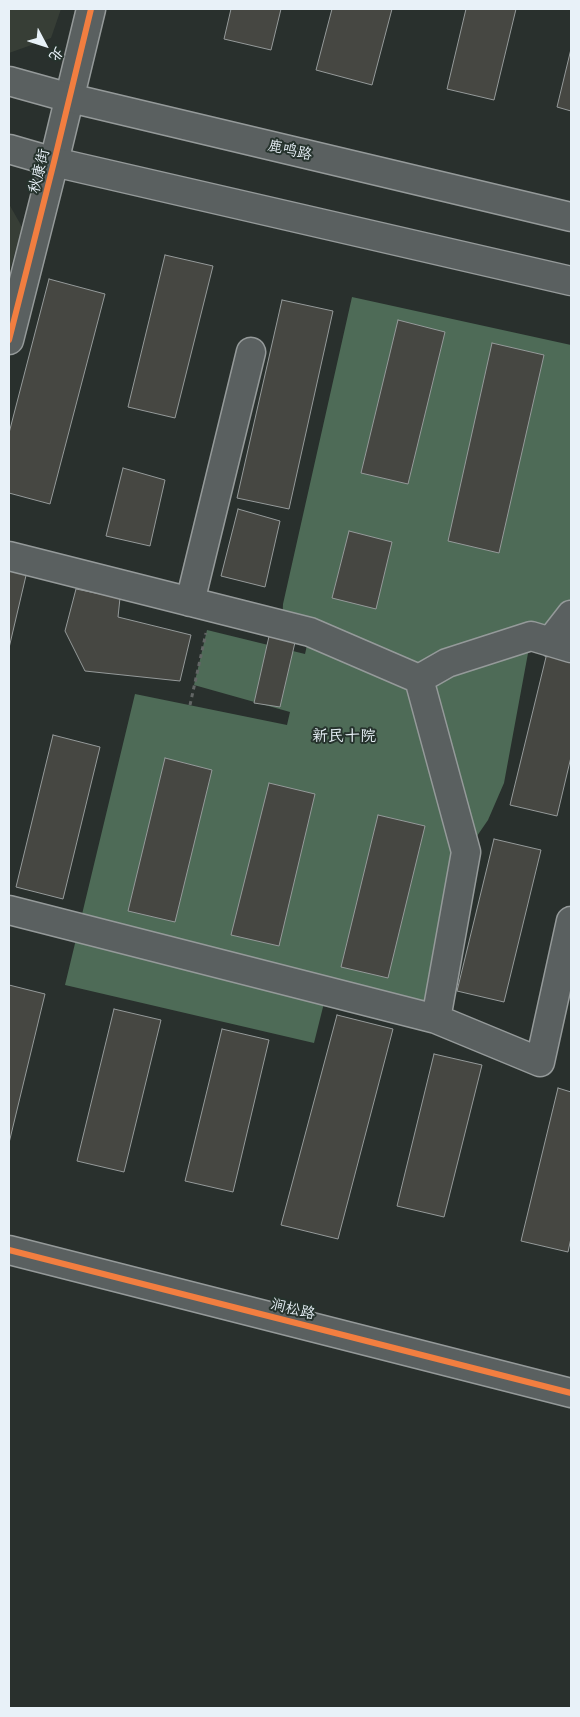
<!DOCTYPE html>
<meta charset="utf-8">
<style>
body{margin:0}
#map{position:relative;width:580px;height:1717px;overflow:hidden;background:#29302d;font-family:Mali,"LXGW WenKai TC",sans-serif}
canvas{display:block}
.frame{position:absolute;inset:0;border:10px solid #e8f1f8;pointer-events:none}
.north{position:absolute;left:20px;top:20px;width:50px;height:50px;-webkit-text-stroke:4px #26332d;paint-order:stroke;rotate:130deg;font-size:14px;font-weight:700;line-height:20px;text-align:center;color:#e8f1f8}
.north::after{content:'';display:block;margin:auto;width:18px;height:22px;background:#e8f1f8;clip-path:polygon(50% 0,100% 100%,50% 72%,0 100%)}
</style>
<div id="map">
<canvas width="580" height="1717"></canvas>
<div class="frame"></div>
<div class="north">北</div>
</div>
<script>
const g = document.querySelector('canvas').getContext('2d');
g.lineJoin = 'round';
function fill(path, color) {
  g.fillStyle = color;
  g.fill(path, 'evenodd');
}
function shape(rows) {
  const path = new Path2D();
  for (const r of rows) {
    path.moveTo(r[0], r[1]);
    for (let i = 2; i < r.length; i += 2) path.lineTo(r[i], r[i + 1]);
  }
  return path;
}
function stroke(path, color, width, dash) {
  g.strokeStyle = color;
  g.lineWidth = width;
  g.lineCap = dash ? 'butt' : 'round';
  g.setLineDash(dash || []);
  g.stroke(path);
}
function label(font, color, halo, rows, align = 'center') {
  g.font = font + ' Mali,"LXGW WenKai TC",sans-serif';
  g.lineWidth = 4;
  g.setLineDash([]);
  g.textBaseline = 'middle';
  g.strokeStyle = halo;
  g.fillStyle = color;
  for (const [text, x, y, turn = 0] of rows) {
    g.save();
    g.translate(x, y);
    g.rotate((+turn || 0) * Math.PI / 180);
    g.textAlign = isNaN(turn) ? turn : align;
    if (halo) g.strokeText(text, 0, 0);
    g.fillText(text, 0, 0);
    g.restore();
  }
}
const built = shape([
 [9,9,61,9,51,38,9,53],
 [9,204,22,227,9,273]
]);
const green = shape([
 [352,297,571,345,571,648,531,637,504,783,488,820,466,852,436,1019,327,991,314,1043,65,985,135,694,287,725,290,712,194,685,207,630,305,654,310,632,282,625,283,604]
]);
const building = shape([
 [231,9,281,9,271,50,224,39,231,9],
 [332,9,392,9,372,85,316,70,332,9],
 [466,9,516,9,494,100,447,89,466,9],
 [571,49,571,111,557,107,571,49],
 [165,255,213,266,175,418,128,407,165,255],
 [49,279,105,294,50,504,9,493,9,433,49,279],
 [282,300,333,311,289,509,237,498,282,300],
 [398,320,445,332,408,484,361,473,398,320],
 [492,343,544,355,499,553,448,541,492,343],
 [123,468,165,480,150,546,106,536,123,468],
 [238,509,280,521,265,587,221,576,238,509],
 [349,531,392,542,376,609,332,598,349,531],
 [9,562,28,567,9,648,9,562],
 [76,589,120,598,118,617,191,635,180,681,85,671,65,631,76,589],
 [270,632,296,638,280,707,254,703,270,632],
 [547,653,571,659,571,757,557,816,510,805,547,653],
 [53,735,100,747,63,899,16,887,53,735],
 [165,758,212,770,175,922,128,911,165,758],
 [269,783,315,794,279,946,231,935,269,783],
 [378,815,425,826,388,978,341,967,378,815],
 [494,839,541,850,504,1002,457,991,494,839],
 [9,985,45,994,9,1143,9,985],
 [114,1009,161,1020,124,1172,77,1161,114,1009],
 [337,1015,393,1029,338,1239,281,1225,337,1015],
 [222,1029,269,1040,233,1192,185,1181,222,1029],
 [434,1054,482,1065,444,1217,397,1206,434,1054],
 [558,1088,571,1092,571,1238,568,1252,521,1241,558,1088]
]);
const path = shape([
 [190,705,206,633]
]);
const minor = shape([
 [9,340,54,162,91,9],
 [9,556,310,632,419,679,466,852,436,1019],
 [190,602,251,352],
 [550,642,571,615],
 [419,679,447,663,531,636,571,648],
 [9,910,436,1019,540,1062,571,921],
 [9,1250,571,1393]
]);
const major = shape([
 [9,81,70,98,571,217],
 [9,149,54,162,571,281]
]);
const cycleway = shape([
 [9,340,54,162,91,9],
 [9,1250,571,1393]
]);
const streetNames = [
 ["鹿鸣路",290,150,13],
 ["秋康街",39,171,-76],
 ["涧松路",293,1309,14]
];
const neighbourhoodNames = [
 ["新民十院",344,736]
];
fill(built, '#373e36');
fill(green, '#4e6b57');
fill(building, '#464742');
stroke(building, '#959a9a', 1);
stroke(minor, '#959a9a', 31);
stroke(major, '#959a9a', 31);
stroke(path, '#626665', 3, [4, 4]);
stroke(minor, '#5a6060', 28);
stroke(major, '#5a6060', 28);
stroke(cycleway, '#f27e40', 6);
label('15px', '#e8f1f8', '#26332d', streetNames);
label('16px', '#e8f1f8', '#26332d', neighbourhoodNames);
</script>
